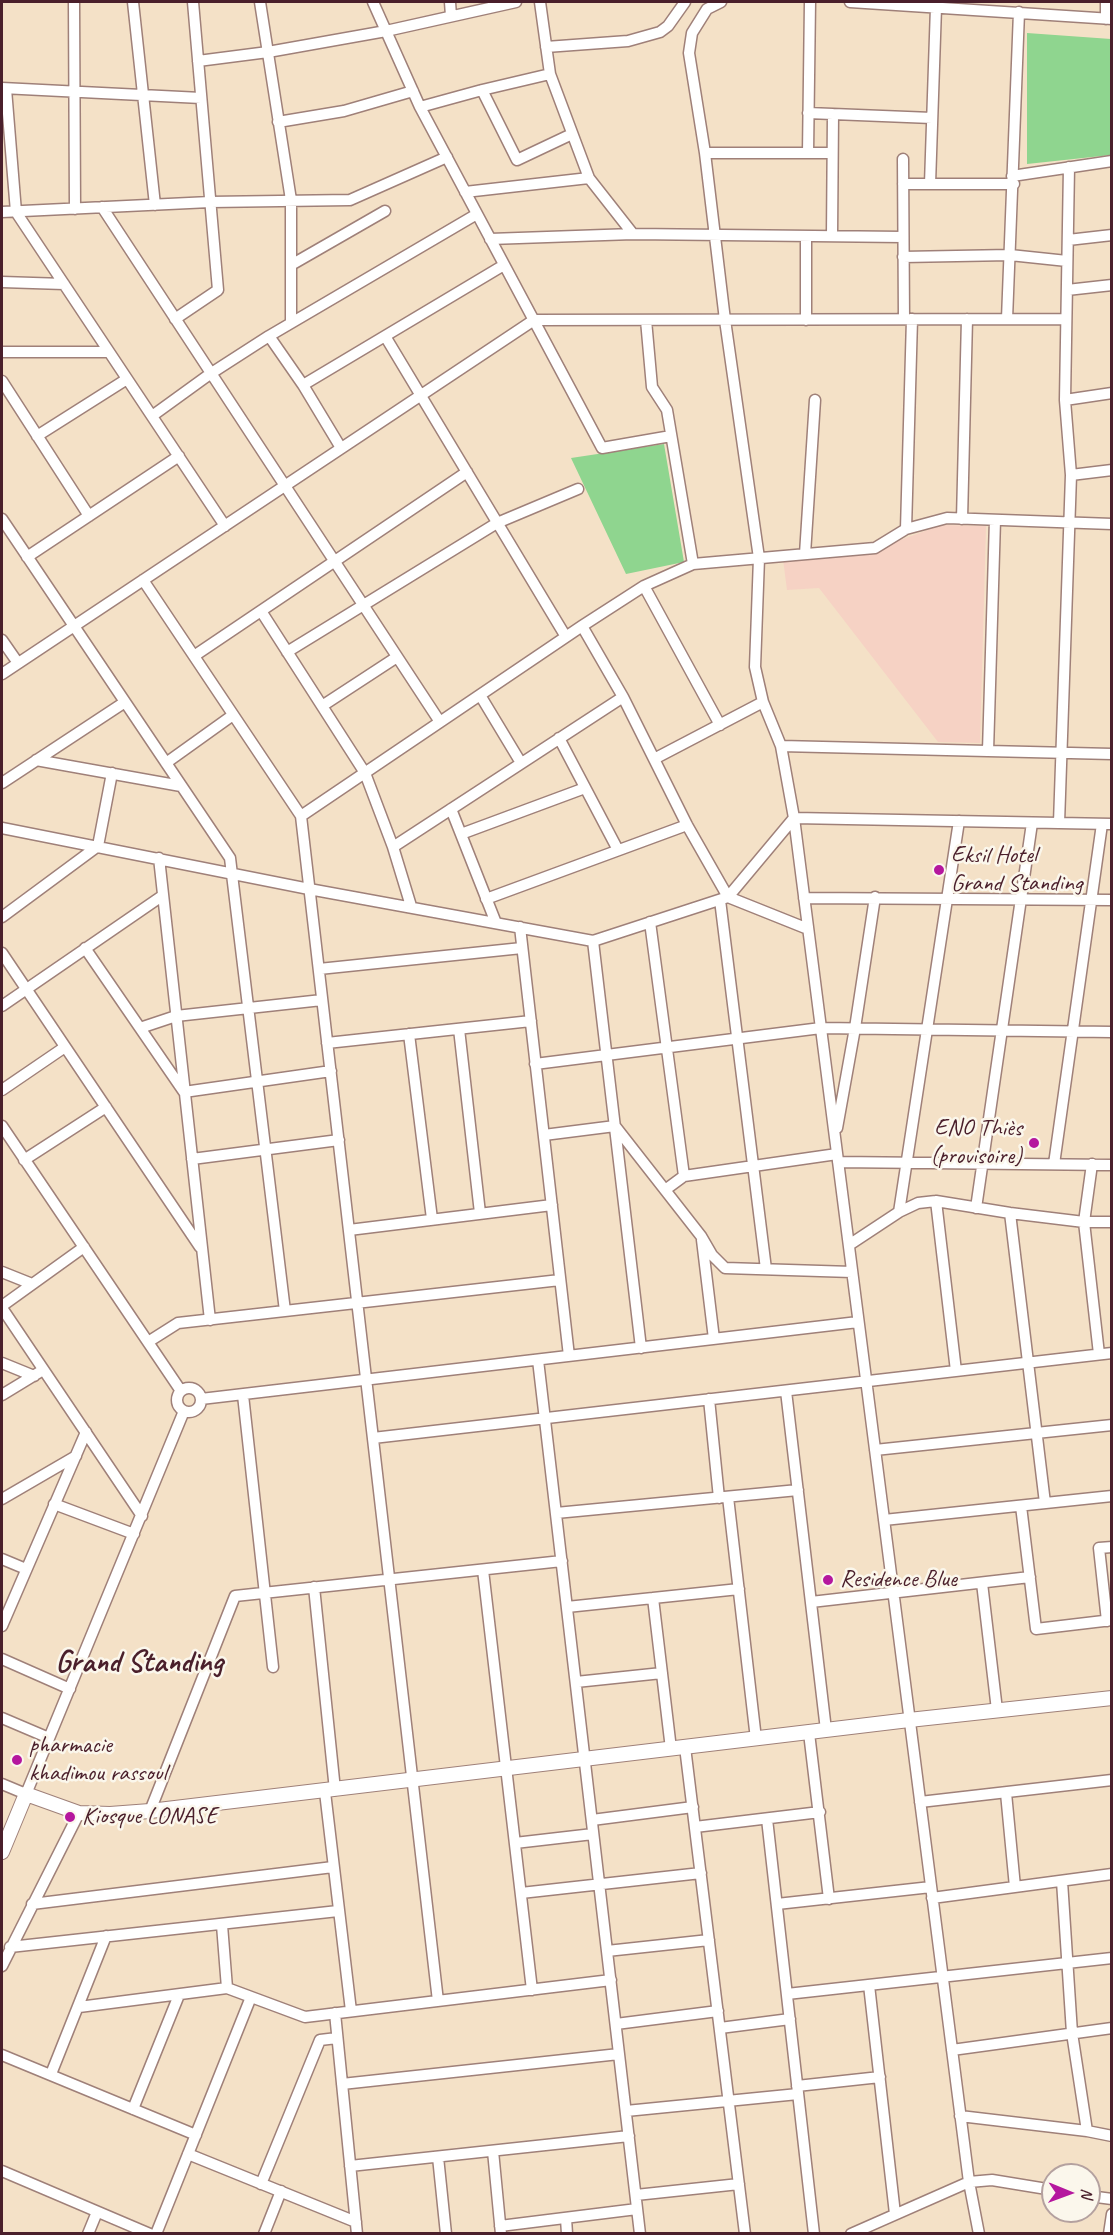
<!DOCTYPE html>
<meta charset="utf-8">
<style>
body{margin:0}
#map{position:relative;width:1113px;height:2235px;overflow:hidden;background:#f4e1c7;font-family:Caveat,sans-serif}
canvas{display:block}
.frame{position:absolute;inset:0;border:3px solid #4a1f2b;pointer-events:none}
.north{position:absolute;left:1041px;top:2163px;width:60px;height:60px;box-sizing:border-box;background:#fbf7ec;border:2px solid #b4a19f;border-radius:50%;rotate:91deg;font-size:16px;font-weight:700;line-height:24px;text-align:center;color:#4a1f2b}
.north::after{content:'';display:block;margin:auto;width:21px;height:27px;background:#b5179e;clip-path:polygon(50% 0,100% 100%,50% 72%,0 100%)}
</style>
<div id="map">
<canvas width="1113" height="2235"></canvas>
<div class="frame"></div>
<div class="north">N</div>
</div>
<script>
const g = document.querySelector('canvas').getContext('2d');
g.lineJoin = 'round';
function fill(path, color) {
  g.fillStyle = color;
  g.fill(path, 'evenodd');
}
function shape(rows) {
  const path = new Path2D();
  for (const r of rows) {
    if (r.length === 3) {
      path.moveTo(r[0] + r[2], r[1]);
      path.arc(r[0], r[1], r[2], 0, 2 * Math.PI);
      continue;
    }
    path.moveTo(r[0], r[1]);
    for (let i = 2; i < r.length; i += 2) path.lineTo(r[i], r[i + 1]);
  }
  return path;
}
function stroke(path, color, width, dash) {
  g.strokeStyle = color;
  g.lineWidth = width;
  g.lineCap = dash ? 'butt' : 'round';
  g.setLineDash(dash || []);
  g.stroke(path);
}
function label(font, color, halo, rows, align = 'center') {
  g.font = font + ' Caveat,sans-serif';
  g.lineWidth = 5;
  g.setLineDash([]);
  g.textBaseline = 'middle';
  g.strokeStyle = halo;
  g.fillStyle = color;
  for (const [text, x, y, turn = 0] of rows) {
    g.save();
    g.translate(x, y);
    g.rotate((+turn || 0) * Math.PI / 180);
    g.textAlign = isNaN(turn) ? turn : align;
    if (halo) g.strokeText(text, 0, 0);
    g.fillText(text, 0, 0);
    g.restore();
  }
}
const built = shape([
 [941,525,986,526,980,743,938,742,819,588,787,590,783,559,875,554,887,545]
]);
const green = shape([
 [1027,33,1111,39,1111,155,1027,164],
 [664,444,684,562,626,574,571,458]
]);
const minor = shape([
 [74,2,75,209],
 [133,2,155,205],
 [260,2,291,200,291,323],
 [373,2,420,107,602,448,671,436],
 [450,2,451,16],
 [540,2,550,74,589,178,633,234],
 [721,2,707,9,692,33,689,53,705,153,725,320,759,558,755,667,763,702,781,746,794,818,969,2182,979,2234],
 [850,2,1112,19],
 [1106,2,1106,19],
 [546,47,628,41,660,32,668,26,685,2],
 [198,61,268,52,386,31,516,2],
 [2,88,201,98],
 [6,89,16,212,225,526],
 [482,90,517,160,572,134],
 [420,107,482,90,550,74],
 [808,113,932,118],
 [278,122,344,111,413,91],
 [705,153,832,153],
 [808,153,810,2],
 [903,159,904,319],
 [1012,176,1112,161],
 [903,184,1014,184],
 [930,184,936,7],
 [465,192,589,178],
 [102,207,440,722],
 [2,212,210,202,350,200,447,157],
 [832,236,833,114],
 [490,239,633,234,903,237],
 [1068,240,1112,235],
 [903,257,1010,255,1067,261],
 [291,265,385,211],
 [2,282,64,284],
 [1067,290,1112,285],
 [175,319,218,290,193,2],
 [1007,319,1019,12],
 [646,320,652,387,667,410,693,564],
 [806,320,806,236],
 [269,336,303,385,341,448],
 [385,336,566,637],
 [2,352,109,352],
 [2,381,89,516],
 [303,385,504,265],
 [1065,400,1112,393],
 [152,416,210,374,269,336,477,214],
 [37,436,127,379],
 [1071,475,1112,470],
 [2,519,230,858,285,1311],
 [962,519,967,319],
 [906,529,912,319],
 [805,554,815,400],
 [27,557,179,456],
 [143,580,301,816,438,2001],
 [644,586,720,725],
 [261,611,365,773,393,847,411,906],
 [582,626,623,697,687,825,728,897,808,929],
 [2,640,18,663],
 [287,652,497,523,578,489],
 [194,656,467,472],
 [2,674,534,320,1066,319],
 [480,695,521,763],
 [322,706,397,657],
 [559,738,618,850],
 [781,746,1112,754],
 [988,751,995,520],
 [654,759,763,702],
 [36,760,181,786],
 [166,763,233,715],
 [2,783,125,702],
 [451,809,496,923],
 [301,816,582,626,644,586,693,564,875,548,906,529,947,518,1112,524],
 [794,818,1112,824],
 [1059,823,1071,475,1065,400,1069,167],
 [2,828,309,889,593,941,728,897,794,818],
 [461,834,585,788],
 [393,847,623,697],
 [159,858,210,1320],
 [804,898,1112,900],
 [486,899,687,825],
 [720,900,766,1269],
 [2,917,98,846,112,773],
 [650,922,684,1176],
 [520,927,569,1356],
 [593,941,641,1348],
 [85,948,184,1092,331,1071],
 [2,953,200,1247],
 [319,969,522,948],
 [2,1006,162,896],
 [140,1028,176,1016,322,1000],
 [459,1029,480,1213],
 [409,1034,432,1219],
 [327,1043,531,1021],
 [535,1064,821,1028,1112,1032],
 [2,1090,65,1047],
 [2,1126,181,1391],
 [837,1128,855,1028,875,897],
 [544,1135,615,1126,701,1236,712,1255,725,1268,852,1272],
 [192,1159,339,1140],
 [24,1160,106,1107],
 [838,1162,1112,1165],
 [1054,1164,1102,824],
 [1092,1164,1084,1222,1099,1354],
 [665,1190,684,1176,837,1154],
 [936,1201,956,1371],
 [976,1208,1032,823],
 [899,1212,959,821],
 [1010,1213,1045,1503],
 [349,1230,552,1205],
 [702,1240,714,1339],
 [849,1245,899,1212,918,1203,936,1201,1010,1213,1084,1222,1112,1222],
 [2,1272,32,1284],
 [2,1306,84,1247],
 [2,1308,142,1516],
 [148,1342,178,1323,560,1280],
 [538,1360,640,2234],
 [2,1363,34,1376],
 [189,1400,12],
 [786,1391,826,1730],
 [2,1395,43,1370],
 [243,1395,273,1667],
 [201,1399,858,1322],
 [709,1399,719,1498],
 [373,1438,1112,1353],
 [875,1450,1112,1425],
 [728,1497,756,1739],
 [2,1499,76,1456],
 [54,1504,134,1534],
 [1021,1506,1036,1629,1112,1620],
 [556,1513,798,1490],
 [884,1520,1112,1496],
 [2,1559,26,1569],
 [483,1570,532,1990],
 [982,1583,997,1710],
 [314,1587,335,1790],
 [653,1598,671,1749],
 [811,1602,1030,1577],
 [567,1607,739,1589],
 [1107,1621,1099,1548,1112,1547],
 [2,1626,86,1432],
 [2,1659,70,1689],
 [576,1682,662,1673],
 [2,1718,49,1738],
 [809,1733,829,1899],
 [685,1747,745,2234],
 [2,1784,26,1794,184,1411],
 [325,1792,351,2011],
 [1006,1793,1015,1887],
 [920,1802,1112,1780],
 [150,1811,235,1596,562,1561],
 [767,1819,814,2234],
 [592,1820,693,1807],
 [695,1827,820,1812],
 [515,1843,593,1834],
 [1062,1881,1072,2033,1087,2131],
 [521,1893,701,1873],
 [932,1898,1112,1874],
 [32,1904,333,1867],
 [777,1904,931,1887],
 [222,1925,227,1988],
 [10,1947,338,1911],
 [607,1951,709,1940],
 [2,1966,79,1813],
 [869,1985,895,2214],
 [787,1994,1112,1958],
 [79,2007,227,1988,305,2017,611,1980],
 [335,2013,357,2234],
 [616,2024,718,2011],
 [720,2028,790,2019],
 [952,2050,1112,2028],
 [2,2055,196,2135],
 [51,2074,106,1936],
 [342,2084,619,2054],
 [797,2086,880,2077],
 [133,2109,179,1995],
 [626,2111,798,2094],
 [960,2116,1087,2131,1112,2136],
 [493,2151,501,2234],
 [188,2154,356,2222],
 [438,2157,446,2234],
 [350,2166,629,2136],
 [2,2171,150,2234],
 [261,2184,320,2040,337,2038],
 [636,2195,739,2184],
 [1089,2196,1112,2199],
 [566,2218,567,2234],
 [500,2226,637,2209],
 [88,2234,97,2212],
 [156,2234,251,1997],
 [264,2234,281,2191],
 [851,2234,969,2182,992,2180,1053,2190],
 [1109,2234,1112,2214]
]);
const tertiary = shape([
 [2,1852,26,1794,79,1813,110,1814,150,1811,909,1720,1112,1698]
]);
const markers = [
 [939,870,6,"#b5179e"],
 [1034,1143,6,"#b5179e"],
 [828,1580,6,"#b5179e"],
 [17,1760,6,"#b5179e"],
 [70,1817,6,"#b5179e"]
];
const poiNames = [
 ["Eksil Hotel",951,856],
 ["Grand Standing",951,884],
 ["ENO Thiès",1022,1129,"right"],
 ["(provisoire)",1022,1157,"right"],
 ["Residence Blue",840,1580],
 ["pharmacie",29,1746],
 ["khadimou rassoul",29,1774],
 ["Kiosque LONASE",82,1817]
];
const districtNames = [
 ["Grand Standing",139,1663]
];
fill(built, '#f6d2c4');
fill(green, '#8fd58f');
stroke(minor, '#9f8079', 13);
stroke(tertiary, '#9f8079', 16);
stroke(minor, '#fff', 10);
stroke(tertiary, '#fff', 14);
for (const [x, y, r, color] of markers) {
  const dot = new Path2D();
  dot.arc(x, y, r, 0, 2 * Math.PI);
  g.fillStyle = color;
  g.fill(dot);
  stroke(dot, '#fbf7ec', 2);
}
label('24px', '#4a1f2b', '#fbf7ec', poiNames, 'left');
label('bold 30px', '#4a1f2b', '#fbf7ec', districtNames);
</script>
